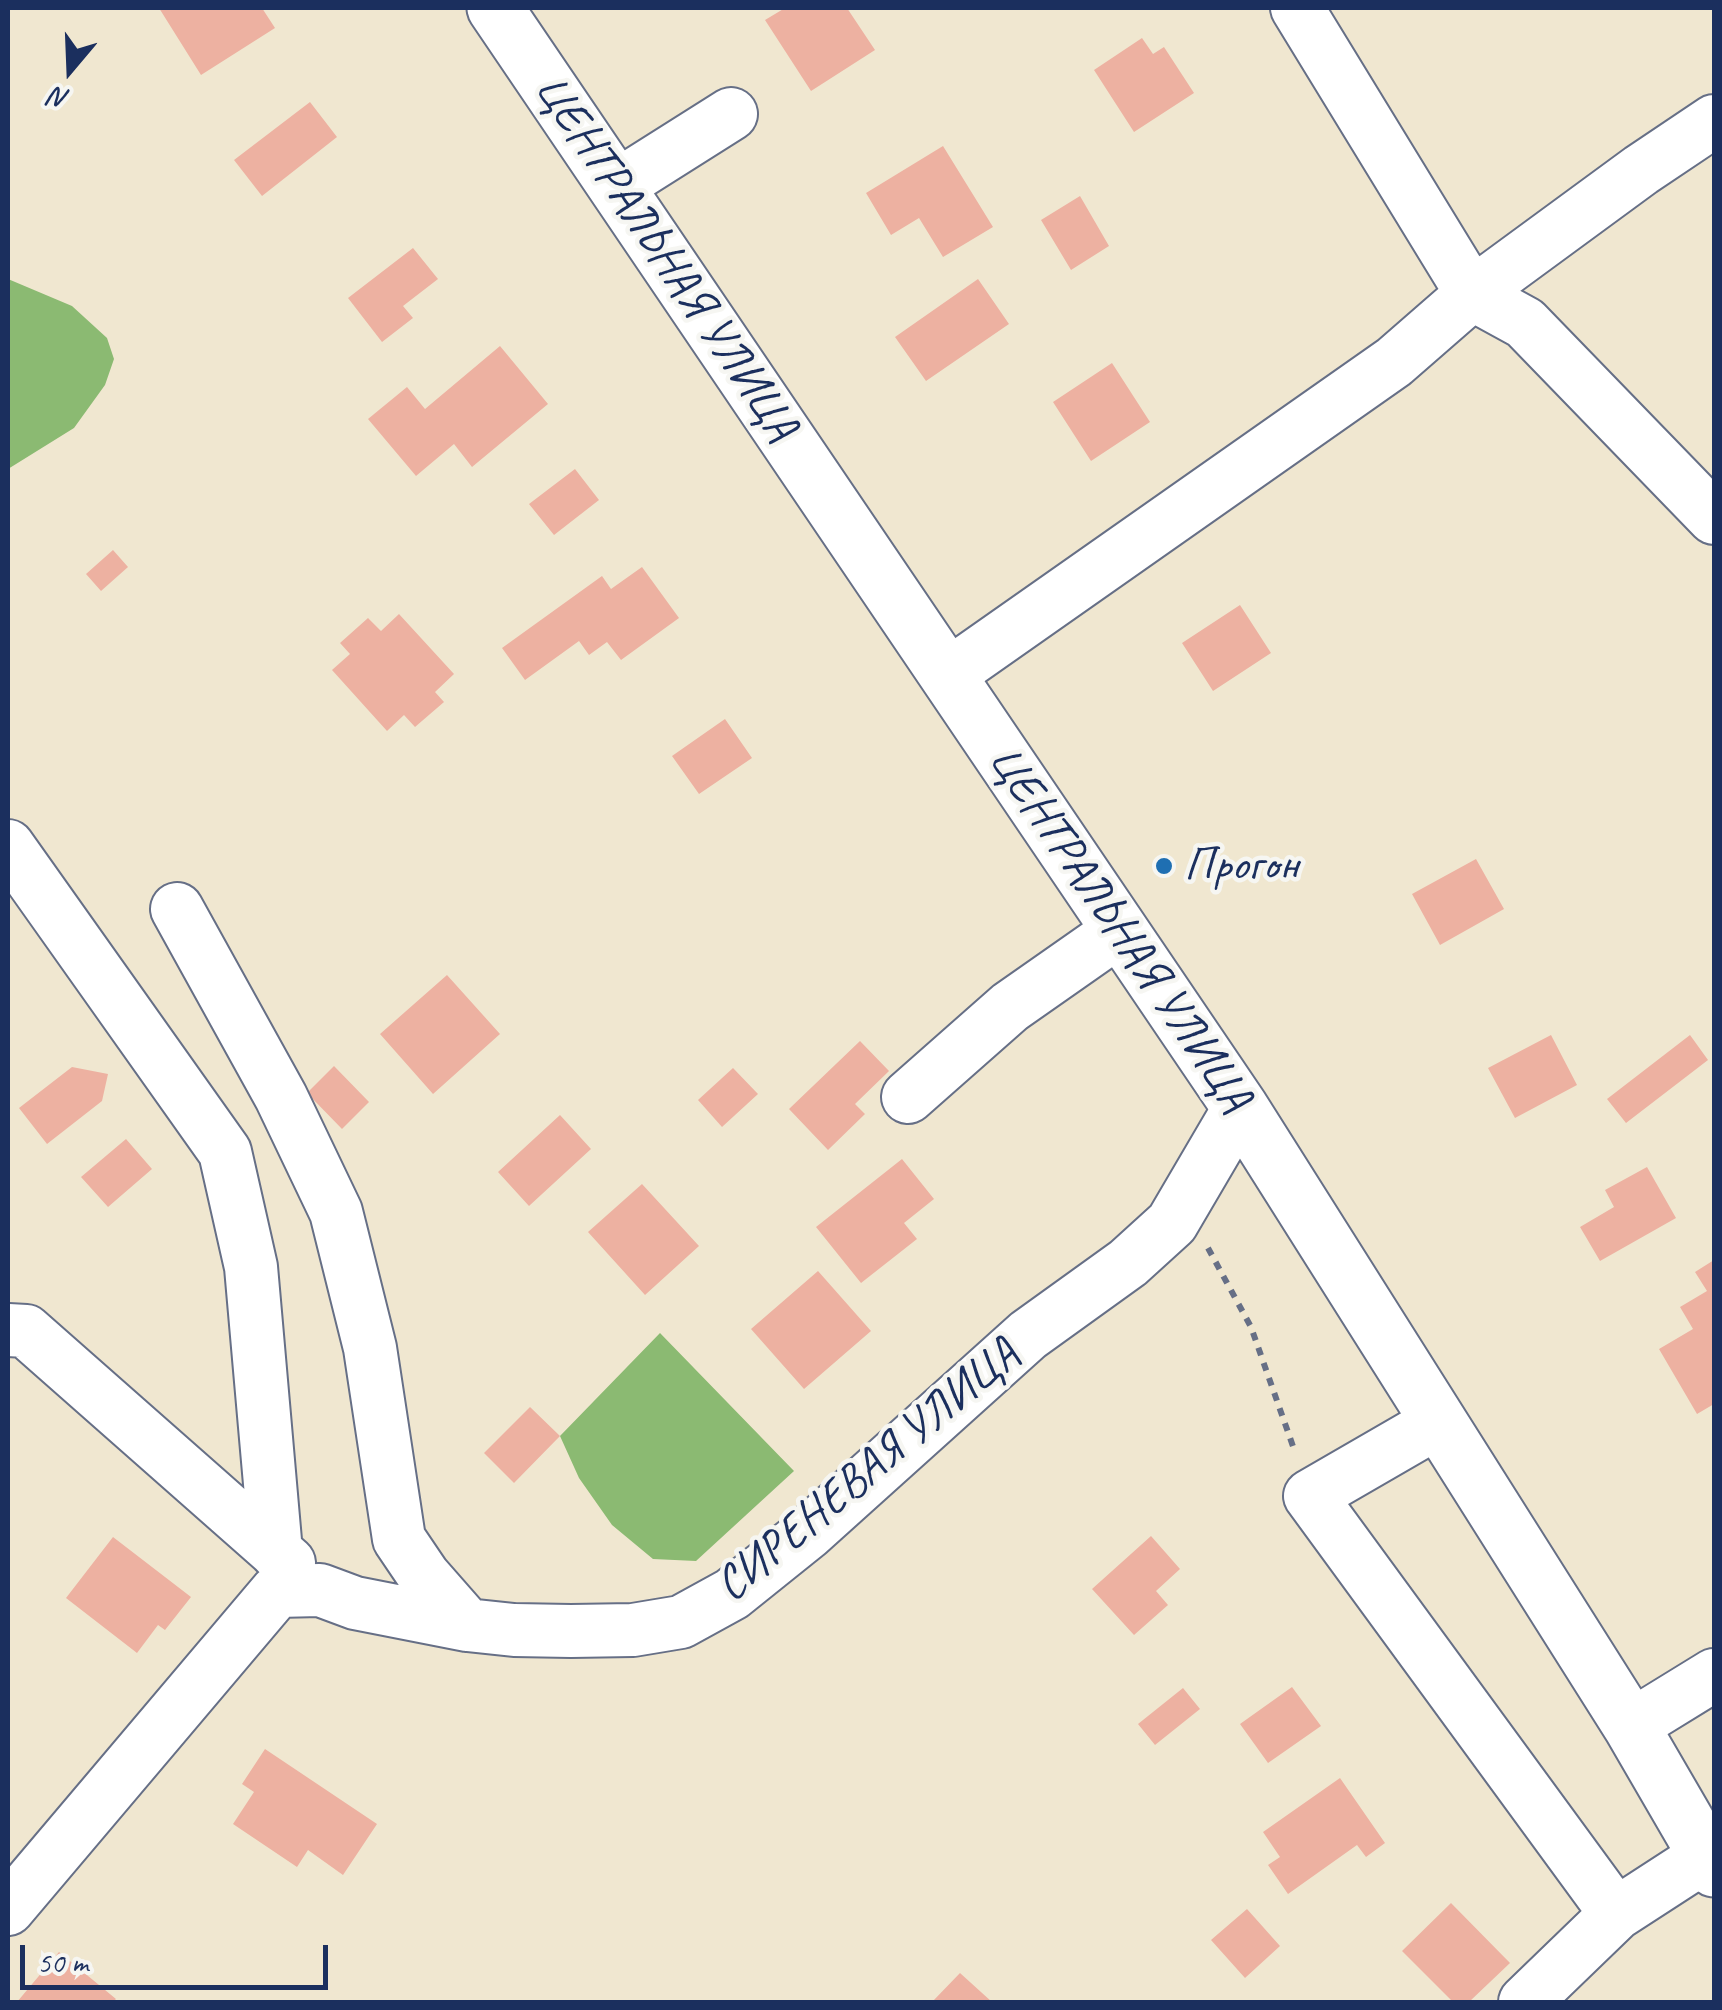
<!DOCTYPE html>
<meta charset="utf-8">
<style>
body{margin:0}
#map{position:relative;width:1722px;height:2010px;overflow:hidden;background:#f0e7d0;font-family:Caveat,sans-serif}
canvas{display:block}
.frame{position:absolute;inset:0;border:10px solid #1b2f5e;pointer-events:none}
.north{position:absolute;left:20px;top:20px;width:100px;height:100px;-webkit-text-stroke:8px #f6f6f2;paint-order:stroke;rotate:199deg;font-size:28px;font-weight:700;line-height:40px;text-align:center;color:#1b2f5e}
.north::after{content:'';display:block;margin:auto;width:35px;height:45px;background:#1b2f5e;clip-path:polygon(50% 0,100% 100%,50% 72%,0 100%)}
.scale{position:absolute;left:20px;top:1945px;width:308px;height:45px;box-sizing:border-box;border:5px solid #1b2f5e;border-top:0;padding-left:12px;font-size:30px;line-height:35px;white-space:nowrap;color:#1b2f5e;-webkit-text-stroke:8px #f6f6f2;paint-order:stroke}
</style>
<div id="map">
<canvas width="1722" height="2010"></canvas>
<div class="frame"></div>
<div class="north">N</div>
<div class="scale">50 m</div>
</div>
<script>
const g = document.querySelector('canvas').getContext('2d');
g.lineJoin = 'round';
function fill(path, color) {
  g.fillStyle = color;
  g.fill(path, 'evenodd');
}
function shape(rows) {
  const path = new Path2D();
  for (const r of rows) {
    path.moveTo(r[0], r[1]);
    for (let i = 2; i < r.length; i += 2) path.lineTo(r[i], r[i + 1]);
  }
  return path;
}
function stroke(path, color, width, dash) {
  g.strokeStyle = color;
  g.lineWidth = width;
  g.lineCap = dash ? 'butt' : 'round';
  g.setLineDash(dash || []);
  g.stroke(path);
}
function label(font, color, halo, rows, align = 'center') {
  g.font = font + ' Caveat,sans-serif';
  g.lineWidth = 9;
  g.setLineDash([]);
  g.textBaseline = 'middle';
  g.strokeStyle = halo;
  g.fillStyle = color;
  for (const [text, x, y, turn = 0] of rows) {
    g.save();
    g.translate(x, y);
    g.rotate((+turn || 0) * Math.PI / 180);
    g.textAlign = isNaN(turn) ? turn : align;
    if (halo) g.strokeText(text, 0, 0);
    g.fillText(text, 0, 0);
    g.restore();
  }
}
const forest = shape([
 [8,279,72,306,107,338,114,359,105,385,74,428,8,469],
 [660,1333,794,1471,696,1561,653,1559,612,1525,579,1478,560,1436]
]);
const building = shape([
 [159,8,262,8,275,28,201,75],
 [785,8,847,8,875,50,811,91,765,20],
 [1142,38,1153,54,1164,47,1194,93,1134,132,1094,70],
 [310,102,337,137,262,196,234,160],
 [943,146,993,227,943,257,919,218,891,235,866,193],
 [1080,196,1109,246,1071,270,1041,220],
 [413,248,438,279,403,306,413,318,382,342,348,298],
 [978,279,1009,324,926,381,895,337],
 [500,346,548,404,472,467,454,444,416,476,368,419,407,387,425,409],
 [1112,363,1150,422,1091,461,1053,402],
 [575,469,599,500,554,535,529,504],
 [113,550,128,567,101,591,86,574],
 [642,567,679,618,621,660,607,642,589,655,579,641,525,680,502,648,602,576,611,589],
 [1240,605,1271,653,1213,691,1182,643],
 [399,614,454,674,435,692,444,702,415,727,404,715,387,731,332,670,350,654,340,643,368,618,381,631],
 [725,719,752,758,699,794,672,756],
 [1476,859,1504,909,1440,945,1412,894],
 [447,975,500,1034,433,1094,380,1034],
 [1551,1035,1577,1085,1515,1118,1488,1068],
 [1690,1035,1708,1060,1626,1123,1607,1099],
 [860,1041,889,1071,855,1104,865,1114,828,1150,789,1109],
 [334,1066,369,1102,342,1129,307,1093],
 [72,1067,108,1074,102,1101,47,1144,19,1108],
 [733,1068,758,1094,722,1127,698,1100],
 [560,1115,591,1149,529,1206,498,1172],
 [126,1139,152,1169,108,1207,81,1177],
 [902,1159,934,1199,904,1223,917,1239,861,1283,816,1227],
 [1647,1167,1676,1218,1600,1261,1580,1227,1614,1207,1605,1190],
 [642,1184,699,1246,645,1295,588,1232],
 [1714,1260,1714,1404,1697,1414,1659,1349,1693,1329,1680,1307,1707,1291,1695,1272],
 [818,1271,871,1331,804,1389,751,1329],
 [530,1407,560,1436,514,1483,484,1453],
 [1151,1536,1180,1569,1156,1591,1168,1605,1134,1635,1092,1589],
 [113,1537,191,1597,165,1630,158,1625,137,1653,66,1598],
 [1292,1687,1321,1726,1268,1763,1240,1724],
 [1183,1688,1200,1709,1155,1745,1138,1724],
 [265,1749,377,1824,343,1875,308,1850,297,1867,233,1824,254,1792,242,1784],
 [1340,1778,1385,1843,1366,1857,1357,1845,1288,1894,1268,1865,1280,1857,1263,1832],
 [1451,1903,1510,1963,1469,2002,1453,2002,1402,1951],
 [1247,1909,1280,1946,1245,1978,1211,1940],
 [59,1952,116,1999,113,2002,17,2002],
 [960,1973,992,2002,932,2002]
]);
const path = shape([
 [1208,1248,1251,1327,1295,1452]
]);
const minor = shape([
 [1297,8,1472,294,1525,323,1714,518],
 [617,186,731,114],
 [948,675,1394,362,1472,294,1641,170,1714,121],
 [8,846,225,1152,251,1267,276,1552],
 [177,909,281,1097,336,1212,370,1348,399,1539,424,1576,467,1625],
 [908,1097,1010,1007,1120,930],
 [8,1330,26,1331,289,1563],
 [1438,1422,1310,1496,1616,1914],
 [1631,1726,1714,1675],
 [8,1909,277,1591,320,1590,355,1603,467,1625,514,1630,571,1631,633,1630,681,1622,732,1594,808,1533,1028,1335,1128,1263,1172,1223,1240,1107],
 [1525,2002,1616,1914,1707,1855]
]);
const major = shape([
 [495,8,1240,1107,1631,1726,1714,1869]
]);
const markers = [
 [1164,866,10,"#1f6fb2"]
];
const streetNames = [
 ["ЦЕНТРАЛЬНАЯ УЛИЦА",665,258,56],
 ["ЦЕНТРАЛЬНАЯ УЛИЦА",1119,929,56],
 ["СИРЕНЕВАЯ УЛИЦА",868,1471,-40]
];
const poiNames = [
 ["Прогон",1184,866]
];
fill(forest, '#8bba72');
fill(building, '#edb1a1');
stroke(minor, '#666f86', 56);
stroke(major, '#666f86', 59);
stroke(path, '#666f86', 6, [8, 8]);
stroke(minor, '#fff', 52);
stroke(major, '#fff', 55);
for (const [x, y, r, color] of markers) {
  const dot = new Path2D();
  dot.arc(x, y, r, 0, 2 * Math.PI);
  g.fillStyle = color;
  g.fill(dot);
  stroke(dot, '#f6f6f2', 4);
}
label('48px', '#1b2f5e', '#f6f6f2', streetNames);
label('48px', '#1b2f5e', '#f6f6f2', poiNames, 'left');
</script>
